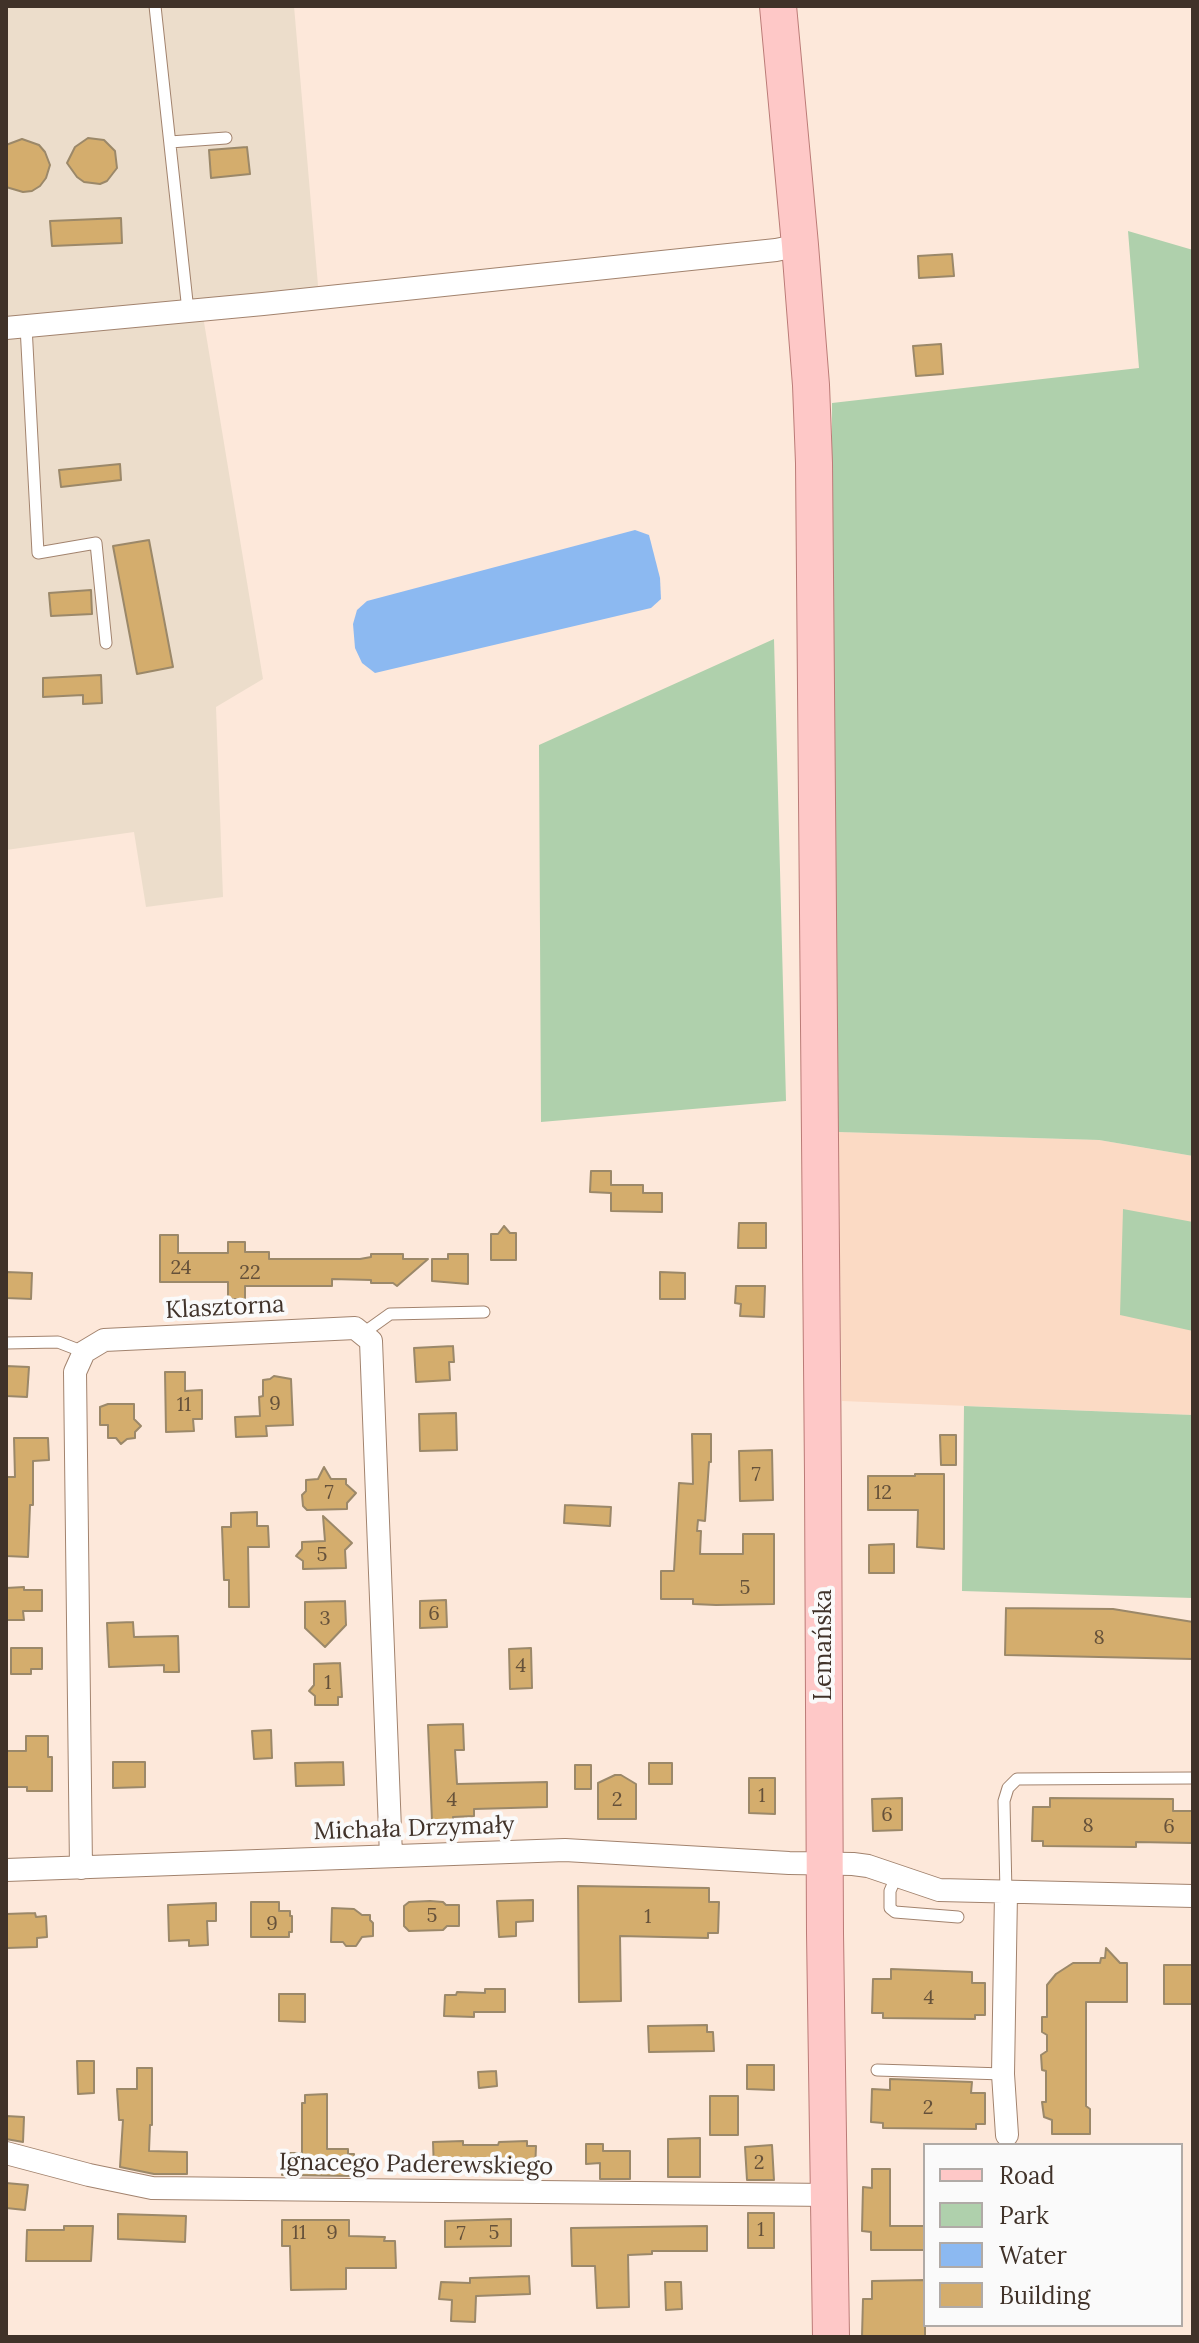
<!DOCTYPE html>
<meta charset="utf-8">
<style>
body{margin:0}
#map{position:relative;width:1199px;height:2343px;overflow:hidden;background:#fde8da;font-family:Lora,serif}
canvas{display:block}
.frame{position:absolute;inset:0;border:8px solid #403229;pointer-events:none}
.legend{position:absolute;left:923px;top:2143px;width:260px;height:184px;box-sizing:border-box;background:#fafafa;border:2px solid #b0aaa6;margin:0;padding:10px 14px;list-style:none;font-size:24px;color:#403229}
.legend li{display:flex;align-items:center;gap:16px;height:40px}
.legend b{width:40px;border:2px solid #b0aaa6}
</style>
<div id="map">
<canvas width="1199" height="2343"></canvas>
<div class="frame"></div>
<ul class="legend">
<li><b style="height:10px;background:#fec8c7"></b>Road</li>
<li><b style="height:22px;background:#afd0ac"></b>Park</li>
<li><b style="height:22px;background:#8cb9f1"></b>Water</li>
<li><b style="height:22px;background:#d4ad6d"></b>Building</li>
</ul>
</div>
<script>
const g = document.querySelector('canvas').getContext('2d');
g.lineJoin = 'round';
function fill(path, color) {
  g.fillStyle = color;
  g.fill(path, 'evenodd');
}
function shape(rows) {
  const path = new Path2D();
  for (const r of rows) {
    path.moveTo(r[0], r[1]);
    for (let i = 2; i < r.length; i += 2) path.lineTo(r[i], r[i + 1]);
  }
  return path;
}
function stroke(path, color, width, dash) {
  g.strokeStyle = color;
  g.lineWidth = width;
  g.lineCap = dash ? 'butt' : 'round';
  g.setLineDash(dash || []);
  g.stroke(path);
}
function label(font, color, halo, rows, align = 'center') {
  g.font = font + ' Lora,serif';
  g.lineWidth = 8;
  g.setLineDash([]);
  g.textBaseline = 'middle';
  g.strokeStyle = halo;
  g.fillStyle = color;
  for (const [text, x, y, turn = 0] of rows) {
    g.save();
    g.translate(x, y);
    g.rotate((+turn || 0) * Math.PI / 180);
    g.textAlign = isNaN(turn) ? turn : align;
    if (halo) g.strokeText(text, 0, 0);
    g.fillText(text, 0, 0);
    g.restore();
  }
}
const industrial = shape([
 [6,6,294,6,319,297,202,310,263,679,216,707,223,897,146,907,134,832,6,850]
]);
const built = shape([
 [838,1132,1099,1140,1193,1156,1193,1415,842,1401]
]);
const green = shape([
 [1128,231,1193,250,1193,1156,1099,1140,838,1132,838,1077,830,1043,832,403,1139,368],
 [774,639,786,1101,541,1122,539,745],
 [1123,1209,1193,1222,1193,1331,1120,1315],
 [964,1406,1193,1415,1193,1598,962,1591]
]);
const water = shape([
 [635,530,649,535,660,578,661,599,651,608,375,673,362,663,355,648,353,624,357,610,367,601]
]);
const building = shape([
 [88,138,104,140,115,151,117,168,107,181,100,184,84,182,77,177,67,163,75,147,88,138],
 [22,139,39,145,45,152,50,165,46,178,40,186,32,191,23,192,6,187,6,145,22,139],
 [247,147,250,174,211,178,209,150,247,147],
 [121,218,122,243,52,246,50,221,121,218],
 [952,254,954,276,919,278,918,256,952,254],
 [941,344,943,374,916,376,913,346,941,344],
 [120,464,121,480,61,487,59,470,120,464],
 [149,540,173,667,137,674,113,546,149,540],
 [91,590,92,614,51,616,49,593,91,590],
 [101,675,102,703,83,704,83,695,43,697,43,678,101,675],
 [591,1171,611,1171,611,1185,643,1185,643,1193,662,1193,662,1212,611,1211,611,1193,590,1192,591,1171],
 [739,1223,766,1223,766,1248,738,1248,739,1223],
 [504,1226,510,1233,516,1233,516,1260,491,1260,491,1234,498,1234,504,1226],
 [160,1235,178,1235,178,1253,228,1253,228,1242,245,1242,245,1252,269,1252,269,1259,360,1259,371,1257,371,1254,403,1254,403,1259,428,1259,397,1286,393,1283,371,1283,371,1280,332,1279,332,1286,245,1286,245,1299,228,1299,228,1282,160,1282,160,1235],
 [448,1254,468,1254,468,1284,432,1281,432,1259,448,1259,448,1254],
 [6,1272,32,1273,31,1299,6,1298,6,1272],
 [660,1272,685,1273,685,1299,660,1299,660,1272],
 [736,1286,765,1286,764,1317,740,1316,741,1304,735,1303,736,1286],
 [453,1346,454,1362,449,1362,450,1380,416,1382,414,1348,453,1346],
 [6,1366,29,1367,27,1397,6,1396,6,1366],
 [165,1372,185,1372,185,1391,202,1390,202,1419,193,1419,194,1431,166,1432,165,1372],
 [274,1376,291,1379,293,1425,266,1426,267,1436,236,1437,235,1417,260,1416,259,1397,263,1396,263,1380,270,1379,274,1376],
 [108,1404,134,1404,134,1419,141,1426,135,1432,135,1438,127,1439,121,1444,116,1438,108,1438,108,1425,100,1425,100,1407,108,1404],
 [456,1413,457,1450,420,1451,419,1414,456,1413],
 [692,1434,711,1434,711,1462,709,1462,705,1521,698,1520,697,1531,701,1531,700,1554,743,1554,743,1534,774,1534,774,1604,716,1605,693,1604,693,1599,661,1599,661,1571,674,1571,679,1483,693,1484,692,1434],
 [940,1435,956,1435,956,1465,941,1465,940,1435],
 [14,1438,48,1438,49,1460,33,1461,33,1505,30,1505,28,1557,6,1556,6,1477,15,1477,14,1438],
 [772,1450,773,1500,740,1501,739,1451,772,1450],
 [324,1467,331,1479,346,1479,346,1484,356,1493,347,1503,347,1509,307,1510,303,1506,302,1495,306,1491,306,1480,318,1479,324,1467],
 [915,1474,944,1474,944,1549,917,1547,918,1510,868,1510,868,1476,915,1476,915,1474],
 [565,1505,611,1507,610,1526,564,1523,565,1505],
 [257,1512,257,1526,268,1526,269,1547,248,1547,249,1607,229,1607,229,1580,224,1580,222,1527,231,1527,231,1513,257,1512],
 [323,1516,352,1543,345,1550,346,1568,303,1569,303,1561,296,1556,302,1549,302,1542,325,1541,323,1516],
 [894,1544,894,1573,869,1573,869,1545,894,1544],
 [24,1587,24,1590,42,1590,42,1611,23,1611,24,1620,6,1620,6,1588,24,1587],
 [446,1600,447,1627,420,1628,420,1601,446,1600],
 [345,1601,346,1625,325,1647,305,1628,305,1602,345,1601],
 [1006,1608,1113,1609,1193,1622,1193,1659,1005,1655,1006,1608],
 [133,1622,134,1637,178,1636,179,1672,164,1672,164,1665,109,1667,107,1623,133,1622],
 [11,1648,42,1648,42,1669,31,1669,31,1674,11,1674,11,1648],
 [531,1648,532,1688,510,1689,509,1649,531,1648],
 [340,1663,342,1697,338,1697,338,1705,315,1705,315,1696,309,1691,314,1685,314,1664,340,1663],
 [463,1724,464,1750,455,1750,457,1784,547,1782,547,1807,474,1809,474,1816,453,1817,453,1821,432,1821,428,1725,463,1724],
 [271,1730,272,1758,254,1759,252,1731,271,1730],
 [26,1736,48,1736,48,1757,52,1757,52,1791,27,1791,27,1787,6,1787,6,1751,26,1751,26,1736],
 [113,1762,145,1762,145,1787,113,1788,113,1762],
 [343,1762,344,1785,296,1786,295,1763,343,1762],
 [649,1763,672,1763,672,1784,649,1784,649,1763],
 [575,1765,591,1765,591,1789,575,1789,575,1765],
 [615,1775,621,1775,636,1784,636,1819,598,1819,598,1783,615,1775],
 [749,1778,775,1778,775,1814,749,1813,749,1778],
 [902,1798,902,1830,873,1831,872,1799,902,1798],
 [1050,1798,1173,1799,1173,1811,1193,1811,1193,1843,1136,1842,1136,1847,1043,1846,1043,1841,1032,1841,1033,1807,1050,1807,1050,1798],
 [578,1886,709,1888,709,1902,719,1902,718,1933,708,1933,708,1938,620,1936,621,2001,579,2002,578,1886],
 [533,1900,533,1921,516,1922,516,1936,499,1937,497,1901,533,1900],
 [251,1902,279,1902,279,1911,290,1911,290,1916,292,1916,292,1932,289,1932,289,1937,251,1937,251,1902],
 [409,1902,430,1901,443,1902,446,1905,459,1905,459,1926,447,1926,443,1930,409,1931,404,1926,404,1906,409,1902],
 [216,1903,216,1921,207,1921,208,1945,189,1946,189,1940,169,1941,168,1905,216,1903],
 [332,1908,354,1909,362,1915,370,1915,370,1920,373,1923,373,1936,362,1937,356,1946,346,1946,343,1942,331,1942,332,1908],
 [35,1913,36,1917,46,1916,47,1937,37,1938,37,1947,7,1948,6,1914,35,1913],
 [1106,1948,1120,1963,1127,1963,1127,2002,1086,2002,1086,2106,1090,2109,1090,2134,1052,2134,1052,2120,1044,2117,1042,2102,1046,2102,1046,2071,1042,2070,1041,2055,1047,2051,1047,2035,1042,2032,1042,2017,1047,2017,1047,1985,1056,1974,1073,1963,1100,1963,1101,1958,1105,1958,1106,1948],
 [1164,1965,1193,1965,1193,2004,1164,2004,1164,1965],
 [891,1969,972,1972,972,1983,985,1983,985,2015,975,2015,975,2019,883,2018,883,2013,872,2013,873,1979,891,1979,891,1969],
 [485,1989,505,1989,505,2012,474,2012,474,2017,444,2016,445,1995,456,1995,457,1992,485,1993,485,1989],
 [279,1994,305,1994,305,2022,279,2021,279,1994],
 [707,2025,707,2032,713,2032,714,2051,649,2052,648,2026,707,2025],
 [77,2061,94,2061,94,2093,78,2094,77,2061],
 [747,2065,774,2065,774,2090,747,2089,747,2065],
 [137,2068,152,2068,152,2125,150,2125,149,2151,187,2152,187,2174,154,2174,120,2167,123,2120,119,2120,117,2089,137,2089,137,2068],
 [496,2071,497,2086,479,2088,478,2072,496,2071],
 [890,2079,972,2082,971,2093,985,2093,985,2124,976,2124,976,2129,883,2128,883,2123,871,2122,872,2089,890,2090,890,2079],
 [327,2094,327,2149,348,2149,348,2154,354,2154,354,2176,282,2175,281,2153,302,2153,302,2103,305,2103,305,2095,327,2094],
 [710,2096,738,2096,738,2135,710,2135,710,2096],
 [6,2116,24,2117,23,2142,6,2139,6,2116],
 [700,2138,700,2177,668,2177,668,2139,700,2138],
 [463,2141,463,2145,498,2145,499,2142,527,2141,527,2146,536,2146,535,2171,489,2170,489,2168,434,2170,433,2142,463,2141],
 [586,2144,603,2144,603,2151,630,2151,630,2179,600,2179,600,2163,586,2164,586,2144],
 [772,2145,774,2180,747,2180,745,2147,772,2145],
 [872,2169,890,2169,890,2226,925,2226,925,2250,871,2250,871,2232,862,2231,863,2187,872,2188,872,2169],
 [6,2183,28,2185,25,2210,6,2208,6,2183],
 [748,2213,774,2213,774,2248,748,2248,748,2213],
 [118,2214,186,2216,185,2242,118,2239,118,2214],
 [511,2219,511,2246,445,2247,445,2221,511,2219],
 [282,2220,349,2220,349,2236,385,2237,384,2241,395,2241,396,2268,346,2268,346,2289,291,2290,290,2246,282,2246,282,2220],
 [64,2226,93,2226,91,2261,26,2261,27,2230,64,2230,64,2226],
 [707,2226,707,2251,652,2251,652,2254,628,2255,629,2307,597,2308,595,2266,572,2266,571,2228,707,2226],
 [529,2276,530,2294,476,2296,475,2322,451,2321,452,2300,439,2299,441,2282,470,2283,470,2278,529,2276],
 [925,2280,925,2337,862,2337,863,2299,872,2299,872,2281,925,2280],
 [665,2282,681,2282,682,2309,666,2310,665,2282]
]);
const lane = shape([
 [155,6,188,311],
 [170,142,226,138],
 [26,326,38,553,96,543,106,643],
 [362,1334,390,1314,484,1312],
 [6,1343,58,1342,84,1352],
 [896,1877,890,1891,890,1908,895,1912,958,1917],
 [1006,1893,1004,1801,1008,1788,1017,1779,1193,1778],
 [877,2070,1003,2074]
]);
const street = shape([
 [6,328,263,304,776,250,800,245],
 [81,1868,75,1372,84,1352,104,1340,355,1328,371,1341,391,1856],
 [6,1870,565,1850,789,1863,853,1864,868,1866,939,1890,1193,1896],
 [1006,1893,1003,2074,1007,2135],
 [6,2153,89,2175,152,2188,830,2195]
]);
const primary = shape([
 [778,6,800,245,811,385,814,463,823,1476,825,1933,831,2337]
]);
const numberNames = [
 ["24",181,1268],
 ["22",250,1273],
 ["9",275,1404],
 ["11",184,1405],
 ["7",756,1475],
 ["7",329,1493],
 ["12",883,1493],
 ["5",322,1555],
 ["5",745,1588],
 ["6",434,1614],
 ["3",325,1619],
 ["8",1099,1638],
 ["4",521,1666],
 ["1",328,1683],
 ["1",762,1796],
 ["4",452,1800],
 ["2",617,1800],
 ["6",887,1815],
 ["8",1088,1826],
 ["6",1169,1827],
 ["5",432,1916],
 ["1",648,1917],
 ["9",272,1924],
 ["4",929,1998],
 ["2",928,2108],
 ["2",759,2163],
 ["1",761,2230],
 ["11",299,2233],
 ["9",332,2233],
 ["5",494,2233],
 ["7",461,2234]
];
const streetNames = [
 ["Klasztorna",225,1308,-3],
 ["Lemańska",824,1645,-90],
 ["Michała Drzymały",414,1829,-2],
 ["Ignacego Paderewskiego",416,2165,1]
];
fill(industrial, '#ecddcb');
fill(built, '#fbdac4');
fill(green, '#afd0ac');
fill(water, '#8cb9f1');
fill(building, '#d4ad6d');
stroke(building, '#9b8869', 2);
stroke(lane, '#a2836e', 13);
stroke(street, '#a2836e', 24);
stroke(primary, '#bb7b77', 38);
stroke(lane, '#fff', 11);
stroke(street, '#fff', 22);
stroke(primary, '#fec8c7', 36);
label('20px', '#65513a', null, numberNames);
label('24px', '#403229', '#fafafa', streetNames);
</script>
